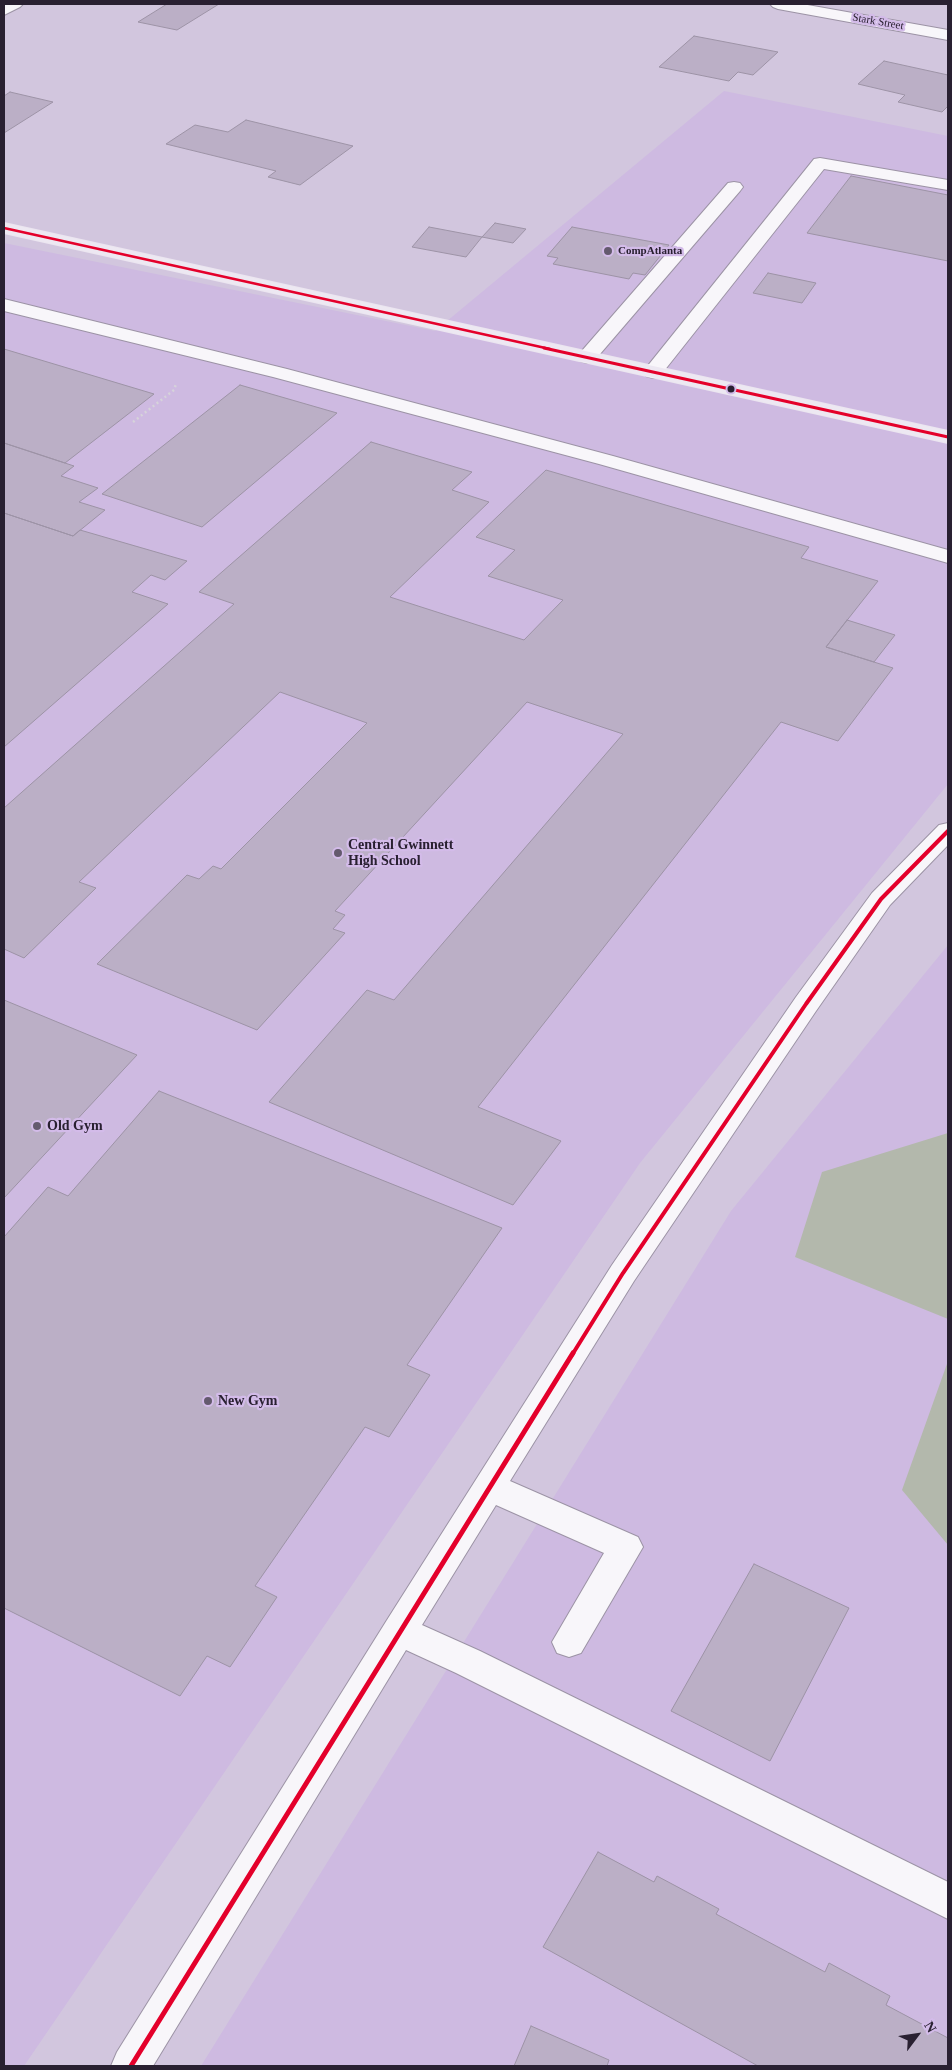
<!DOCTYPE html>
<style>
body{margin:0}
#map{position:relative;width:952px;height:2070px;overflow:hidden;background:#d2c6de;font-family:Georgia,serif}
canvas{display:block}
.frame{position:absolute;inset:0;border:5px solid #292031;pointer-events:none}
.north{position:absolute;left:892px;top:2010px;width:50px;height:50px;-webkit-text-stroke:4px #d3bbe9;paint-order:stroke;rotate:59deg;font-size:14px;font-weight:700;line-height:20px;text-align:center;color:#292031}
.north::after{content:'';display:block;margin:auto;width:18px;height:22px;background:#292031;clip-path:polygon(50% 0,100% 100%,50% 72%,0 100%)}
</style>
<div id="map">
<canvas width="952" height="2070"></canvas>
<div class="frame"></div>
<div class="north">N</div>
</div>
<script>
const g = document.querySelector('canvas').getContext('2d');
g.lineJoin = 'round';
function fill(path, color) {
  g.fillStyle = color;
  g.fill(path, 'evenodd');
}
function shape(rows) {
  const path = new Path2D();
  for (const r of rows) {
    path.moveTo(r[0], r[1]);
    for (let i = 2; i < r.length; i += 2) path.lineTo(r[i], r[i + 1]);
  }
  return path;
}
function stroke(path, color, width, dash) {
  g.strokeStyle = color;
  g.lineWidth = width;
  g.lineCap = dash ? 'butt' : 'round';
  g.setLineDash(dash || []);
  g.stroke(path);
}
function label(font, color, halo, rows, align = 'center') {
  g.font = font + ' Georgia,serif';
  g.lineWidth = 4.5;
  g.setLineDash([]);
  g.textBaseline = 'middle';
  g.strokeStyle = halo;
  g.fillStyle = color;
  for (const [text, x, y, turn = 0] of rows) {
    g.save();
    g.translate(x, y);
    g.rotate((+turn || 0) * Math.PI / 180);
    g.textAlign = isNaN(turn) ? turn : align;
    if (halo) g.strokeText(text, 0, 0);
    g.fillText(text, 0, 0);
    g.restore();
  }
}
const built = shape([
 [724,91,948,136,948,784,640,1163,24,2066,4,2066,4,243,435,331],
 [948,945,948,2066,201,2066,731,1211]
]);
const green = shape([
 [948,1133,948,1319,795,1257,822,1172],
 [948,1361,948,1545,902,1490]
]);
const building = shape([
 [167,4,219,4,177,30,138,22,167,4],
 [694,36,778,52,753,75,738,72,729,81,659,67,694,36],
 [884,61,948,75,948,106,942,112,898,102,905,95,858,84,884,61],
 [10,92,53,102,4,133,4,96,10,92],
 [246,120,353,146,300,185,268,177,276,171,166,144,195,125,228,132,246,120],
 [851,176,948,195,948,261,807,233,851,176],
 [495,223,526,229,513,243,482,237,495,223],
 [429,227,482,237,466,257,412,247,429,227],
 [572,227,669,245,645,275,633,273,629,279,553,264,558,258,547,256,572,227],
 [768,273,816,283,802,303,753,293,768,273],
 [4,349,154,394,65,463,4,443,4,349],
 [240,385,337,413,202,527,102,494,240,385],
 [371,442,472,472,452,490,489,502,390,597,524,640,563,600,488,576,515,550,476,537,546,470,809,547,801,558,878,581,826,647,893,668,838,741,781,722,478,1107,561,1141,513,1205,269,1102,367,990,394,1000,623,734,527,702,335,911,345,915,333,929,345,933,257,1030,97,964,187,875,199,879,213,866,221,869,367,723,280,692,79,882,96,888,24,958,4,949,4,808,234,604,199,592,371,442],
 [4,443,74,466,61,476,98,488,79,502,105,510,73,536,4,513,4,443],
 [4,513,73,536,80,530,187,561,165,580,151,575,132,592,168,604,4,747,4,513],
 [847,620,895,635,874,662,826,647,847,620],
 [4,1000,137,1055,4,1198,4,1000],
 [159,1091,502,1228,407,1365,430,1375,389,1437,365,1427,255,1586,277,1597,230,1667,207,1656,180,1696,4,1608,4,1237,48,1187,68,1196,159,1091],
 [754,1564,849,1608,770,1761,671,1711,754,1564],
 [598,1852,654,1882,657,1876,719,1909,716,1914,825,1972,829,1963,890,1996,886,2005,948,2038,948,2066,758,2066,543,1947,598,1852],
 [531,2026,609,2060,607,2066,514,2066,531,2026]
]);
const path = shape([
 [133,422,174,390,176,384]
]);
const minor = shape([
 [4,4,23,4,20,7,4,15,4,4],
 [770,4,802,4,948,30,948,40,778,9,773,7,770,4],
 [820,158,948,180,948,190,824,169,660,376,653,378,646,376,643,372,646,368,814,159,820,158],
 [734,182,740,183,743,187,740,191,594,361,587,363,580,361,577,357,580,353,728,183,734,182],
 [4,299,287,369,613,456,948,550,948,563,599,464,273,377,4,311,4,299],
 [948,823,948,845,890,905,816,1011,634,1281,510,1481,638,1537,643,1547,581,1653,569,1657,557,1653,552,1642,604,1553,496,1505,422,1625,480,1651,948,1882,948,1919,456,1673,406,1650,153,2066,111,2066,117,2052,387,1620,612,1265,796,997,872,893,939,825,948,823]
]);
const major = shape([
 [4,223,948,431,948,443,4,233,4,223]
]);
const bus1Far3 = shape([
 [4,228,550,349]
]);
const bus1Far2 = shape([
 [544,348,948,437]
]);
const bus1Far1 = shape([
 [572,1355,623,1273,806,1004,881,899,948,831]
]);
const bus1 = shape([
 [131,2066,573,1353]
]);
const markers = [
 [608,251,5,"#645a6e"],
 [731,389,4.5,"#292031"],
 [338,853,5,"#645a6e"],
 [37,1126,5,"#645a6e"],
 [208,1401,5,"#645a6e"]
];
const farStreetnames = [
 ["Stark Street",878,22,10]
];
const farPoinames = [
 ["CompAtlanta",618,251]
];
const poiNames = [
 ["Central Gwinnett",348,845],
 ["High School",348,861],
 ["Old Gym",47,1126],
 ["New Gym",218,1401]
];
fill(built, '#cebae1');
fill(green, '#b3b8ac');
fill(building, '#bbafc6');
stroke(building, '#9d93a6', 1);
stroke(minor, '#9c93a5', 2);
stroke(major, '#ebe5f0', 2);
stroke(path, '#d6d3da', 2.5, [2, 3]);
fill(minor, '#f8f6fa');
fill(major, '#ede8f2');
stroke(bus1Far3, '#e4002b', 2.5);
stroke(bus1Far2, '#e4002b', 3);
stroke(bus1Far1, '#e4002b', 4);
stroke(bus1, '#e4002b', 5);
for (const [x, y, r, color] of markers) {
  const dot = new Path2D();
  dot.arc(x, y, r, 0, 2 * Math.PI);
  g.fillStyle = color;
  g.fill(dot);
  stroke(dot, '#d3bbe9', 2);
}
label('11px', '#292031', '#d3bbe9', farStreetnames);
label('bold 11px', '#292031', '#d3bbe9', farPoinames, 'left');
label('bold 14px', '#292031', '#d3bbe9', poiNames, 'left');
</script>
